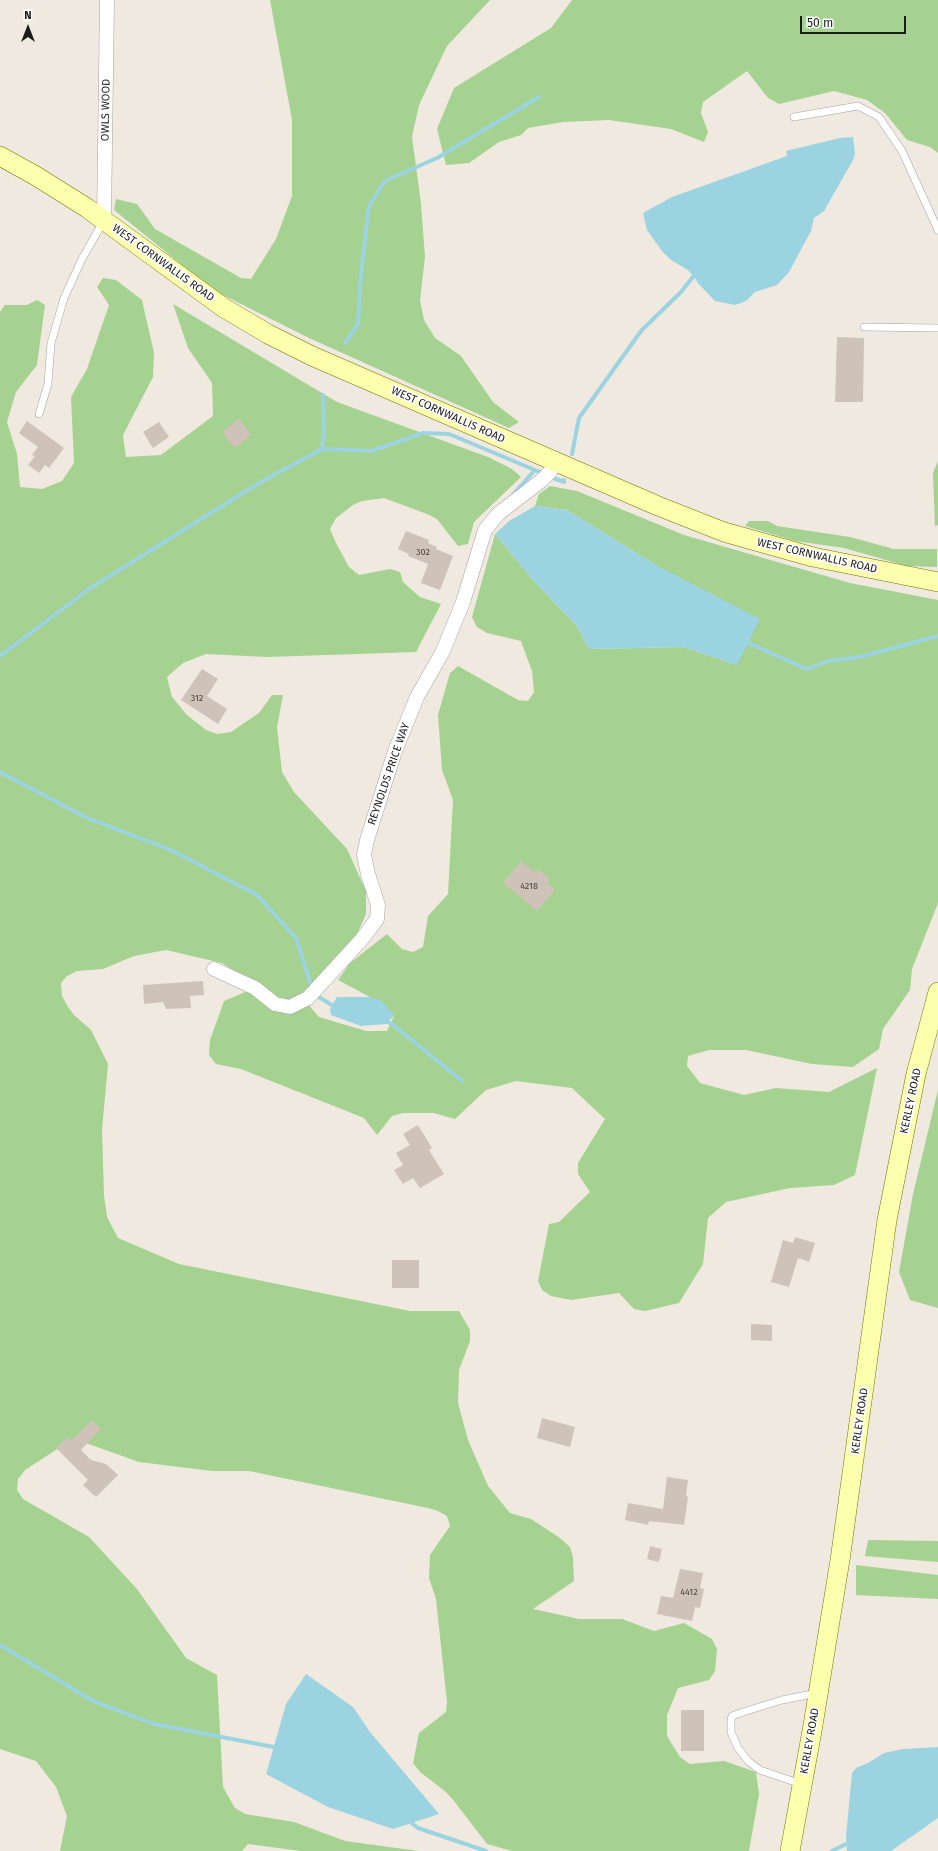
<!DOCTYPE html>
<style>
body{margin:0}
#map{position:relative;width:938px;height:1851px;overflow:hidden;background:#efe9e0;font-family:"Fira Sans",sans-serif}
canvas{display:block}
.north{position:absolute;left:8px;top:8px;width:40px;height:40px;-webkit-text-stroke:3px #fff;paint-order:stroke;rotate:0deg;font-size:11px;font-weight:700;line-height:16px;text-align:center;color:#1c1c1c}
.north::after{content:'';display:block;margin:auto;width:14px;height:18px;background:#1c1c1c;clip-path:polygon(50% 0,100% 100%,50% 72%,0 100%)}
.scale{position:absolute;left:800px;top:16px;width:106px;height:18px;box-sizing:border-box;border:2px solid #1c1c1c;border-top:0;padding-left:5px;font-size:12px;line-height:14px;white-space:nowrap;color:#1c1c1c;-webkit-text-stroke:3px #fff;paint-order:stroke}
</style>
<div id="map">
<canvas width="938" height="1851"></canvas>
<div class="north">N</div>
<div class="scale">50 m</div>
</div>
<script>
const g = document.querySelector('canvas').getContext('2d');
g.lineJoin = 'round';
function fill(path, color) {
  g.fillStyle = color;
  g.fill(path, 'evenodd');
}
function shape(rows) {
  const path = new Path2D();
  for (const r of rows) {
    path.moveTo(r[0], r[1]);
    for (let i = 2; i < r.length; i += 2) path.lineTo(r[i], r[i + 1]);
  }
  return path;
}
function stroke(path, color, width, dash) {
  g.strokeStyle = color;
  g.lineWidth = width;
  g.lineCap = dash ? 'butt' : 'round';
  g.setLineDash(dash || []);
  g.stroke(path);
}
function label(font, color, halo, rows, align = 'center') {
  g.font = font + ' "Fira Sans",sans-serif';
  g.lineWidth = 3.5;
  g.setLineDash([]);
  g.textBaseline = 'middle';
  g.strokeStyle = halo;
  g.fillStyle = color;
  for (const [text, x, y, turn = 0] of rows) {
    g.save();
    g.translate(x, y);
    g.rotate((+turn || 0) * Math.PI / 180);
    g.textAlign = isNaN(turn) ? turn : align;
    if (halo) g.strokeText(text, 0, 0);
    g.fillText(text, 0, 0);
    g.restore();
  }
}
const forest = shape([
 [270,0,490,0,447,46,419,105,412,137,421,204,425,257,420,300,424,320,435,338,461,356,493,402,519,422,509,428,309,338,213,290,114,210,116,199,137,204,155,229,241,278,251,279,276,239,292,196,292,120],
 [572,0,938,0,938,153,930,147,907,140,885,113,867,100,834,91,779,104,768,98,747,71,703,102,701,113,708,132,704,142,671,129,609,120,563,122,528,128,521,135,499,142,469,163,446,165,437,129,454,88,551,28],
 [103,278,116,280,142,300,154,353,153,377,123,435,126,457,161,455,213,416,212,383,188,348,173,304,337,402,488,457,512,469,521,477,474,522,468,544,458,546,437,519,427,514,384,498,362,501,353,505,336,518,330,529,335,541,349,567,359,575,390,569,400,572,403,582,420,597,441,604,416,652,267,657,206,654,183,663,167,677,172,697,187,715,206,730,217,734,231,732,259,713,272,695,283,695,277,727,282,772,294,792,347,849,366,891,366,914,357,934,301,996,319,1017,366,1031,387,1031,394,1016,382,1002,370,997,338,980,350,963,387,934,402,949,413,952,423,947,428,916,448,894,453,800,442,770,438,715,450,673,458,666,518,700,528,701,534,692,532,671,521,641,487,633,477,627,472,617,495,534,531,578,576,625,589,649,683,647,737,665,654,564,567,510,535,506,539,494,550,486,577,491,684,535,850,583,938,600,938,903,912,969,910,990,883,1029,879,1049,853,1067,812,1064,746,1050,709,1050,688,1056,687,1066,700,1083,744,1095,776,1088,829,1092,877,1068,855,1175,834,1185,790,1188,726,1202,708,1218,703,1264,679,1303,645,1311,634,1309,619,1293,571,1300,551,1296,542,1290,538,1281,549,1224,559,1222,590,1192,578,1174,578,1163,605,1119,572,1088,516,1081,486,1090,455,1119,434,1113,403,1113,392,1116,377,1135,364,1118,241,1069,216,1064,209,1055,210,1040,224,1001,259,986,222,963,166,950,134,956,103,969,77,971,67,976,61,983,62,996,68,1007,74,1015,91,1030,108,1064,102,1130,104,1195,107,1217,118,1238,179,1264,410,1311,459,1311,470,1330,470,1341,459,1370,458,1403,468,1440,488,1486,510,1513,531,1519,560,1538,570,1547,573,1557,574,1581,533,1609,579,1619,622,1619,654,1631,684,1623,712,1639,717,1649,715,1671,709,1680,678,1688,667,1715,667,1736,680,1757,690,1764,724,1761,756,1772,759,1794,749,1851,512,1851,487,1844,454,1801,446,1792,420,1772,413,1763,419,1733,446,1712,447,1702,436,1599,429,1578,430,1555,450,1526,447,1516,438,1511,428,1508,249,1471,212,1471,139,1462,83,1442,62,1446,25,1470,18,1479,17,1490,23,1499,89,1537,137,1589,186,1658,217,1675,223,1787,235,1808,245,1814,294,1822,345,1841,419,1851,301,1851,248,1844,242,1851,60,1851,67,1816,56,1787,36,1761,0,1749,0,312,5,305,27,305,37,300,45,305,37,365,16,392,7,422,17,454,20,487,42,489,62,481,74,463,71,397,87,369,109,305,97,287],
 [938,461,938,525,935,526,933,473],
 [749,521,768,521,777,526,850,537,894,549,937,549,937,567,907,566,844,548,795,541,745,526],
 [938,1090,938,1308,910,1300,899,1272,913,1194],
 [868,1540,938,1541,938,1562,865,1556],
 [856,1565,938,1575,938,1599,856,1595]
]);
const water = shape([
 [853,137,855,154,853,160,824,211,814,218,811,231,789,272,777,285,755,292,746,301,735,305,715,301,692,277,700,284,688,270,671,260,662,251,647,230,643,213,672,197,787,156,786,151,840,138],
 [535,506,567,510,654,564,760,619,737,665,683,647,589,649,576,625,531,578,495,534,509,521],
 [337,997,370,997,382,1001,394,1016,386,1024,361,1026,331,1015,330,1009],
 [306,1674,353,1707,370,1732,439,1814,393,1829,328,1807,266,1774,286,1704],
 [938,1747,938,1818,891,1851,847,1851,846,1837,852,1773,856,1768,868,1763,884,1753,903,1749]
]);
const stream = shape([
 [345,343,358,324,361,273,369,206,385,181,437,158,539,97],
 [322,449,324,429,323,395],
 [572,454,579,418,641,331,681,292,696,273],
 [553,478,564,482,564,480],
 [512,496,534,471],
 [743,641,807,669,828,661,860,657,938,636],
 [0,656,89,589,259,483,322,449,371,451,423,433,449,434,542,473],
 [0,772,87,818,171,850,257,895,296,938,314,994,335,1007],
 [384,1021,392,1024,462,1081],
 [0,1645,93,1701,154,1724,279,1748],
 [409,1821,418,1828,486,1851],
 [832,1851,846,1844]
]);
const building = shape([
 [837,337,864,338,863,402,835,402],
 [239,419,251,435,235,448,222,432],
 [27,421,64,448,49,468,45,465,39,473,28,465,35,456,32,455,38,447,19,433],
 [159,422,169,437,153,448,143,432],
 [406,531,429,540,428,543,437,547,436,549,453,556,440,590,421,583,428,564,408,556,409,554,398,549],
 [202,669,218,679,207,696,227,709,218,724,181,700],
 [521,861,535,873,538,869,550,879,547,883,555,890,537,911,503,883],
 [203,981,204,995,190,996,191,1008,166,1009,163,1002,144,1004,143,985],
 [418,1125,432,1148,429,1150,444,1174,420,1188,413,1178,403,1184,394,1170,403,1165,396,1153,410,1145,403,1134],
 [795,1237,815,1243,809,1262,798,1258,789,1287,771,1282,783,1240,793,1243],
 [392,1260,419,1260,419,1288,392,1288],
 [751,1324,772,1325,772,1341,751,1340],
 [542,1418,575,1427,570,1447,537,1438],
 [92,1420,101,1429,81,1450,91,1460,106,1464,118,1475,96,1497,83,1485,88,1480,56,1448,67,1437,71,1441],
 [667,1477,688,1480,686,1496,688,1497,684,1525,649,1521,648,1525,625,1520,628,1503,663,1509],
 [650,1546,662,1549,659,1562,647,1559],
 [680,1569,703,1573,700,1588,704,1589,700,1608,695,1607,692,1621,657,1614,661,1596,673,1598],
 [681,1710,704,1710,704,1751,681,1751]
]);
const lane = shape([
 [794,117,858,106,879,117,902,151,938,230],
 [864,327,938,328],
 [39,414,48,384,51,343,64,298,82,259,103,222],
 [801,1784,760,1770,748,1761,738,1748,731,1732,731,1720,732,1716,743,1712,782,1700,817,1693]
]);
const street = shape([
 [104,220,107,0],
 [214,969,255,988,275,1004,290,1007,308,998,362,939,377,919,378,905,368,874,364,855,367,840,395,751,417,697,443,651,463,602,485,530,498,514,542,480,550,472,556,462]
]);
const secondary = shape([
 [0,156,36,176,87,208,224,308,268,334,312,356,658,506,724,532,813,557,938,582],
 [790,1851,812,1731,840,1560,887,1220,916,1074,938,992]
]);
const numberNames = [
 ["302",423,552],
 ["312",197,698],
 ["4218",529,886],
 ["4412",689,1592]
];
const streetNames = [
 ["OWLS WOOD",106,110,-89],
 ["WEST CORNWALLIS ROAD",163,263,36],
 ["WEST CORNWALLIS ROAD",448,415,24],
 ["WEST CORNWALLIS ROAD",817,556,13],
 ["REYNOLDS PRICE WAY",389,774,-71],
 ["KERLEY ROAD",911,1101,-78],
 ["KERLEY ROAD",860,1421,-82],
 ["KERLEY ROAD",810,1741,-80]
];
fill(forest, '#a5d290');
fill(water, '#9bd3e1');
stroke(stream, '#9bd3e1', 4);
fill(building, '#cfc2b9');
stroke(lane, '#a3a3a3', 8);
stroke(street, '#a3a3a3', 15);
stroke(secondary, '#6c7500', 20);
stroke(lane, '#fff', 7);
stroke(street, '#fff', 14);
stroke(secondary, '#fdffad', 19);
label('9px', '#494643', null, numberNames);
label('11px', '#1c1c1c', '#fff', streetNames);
</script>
